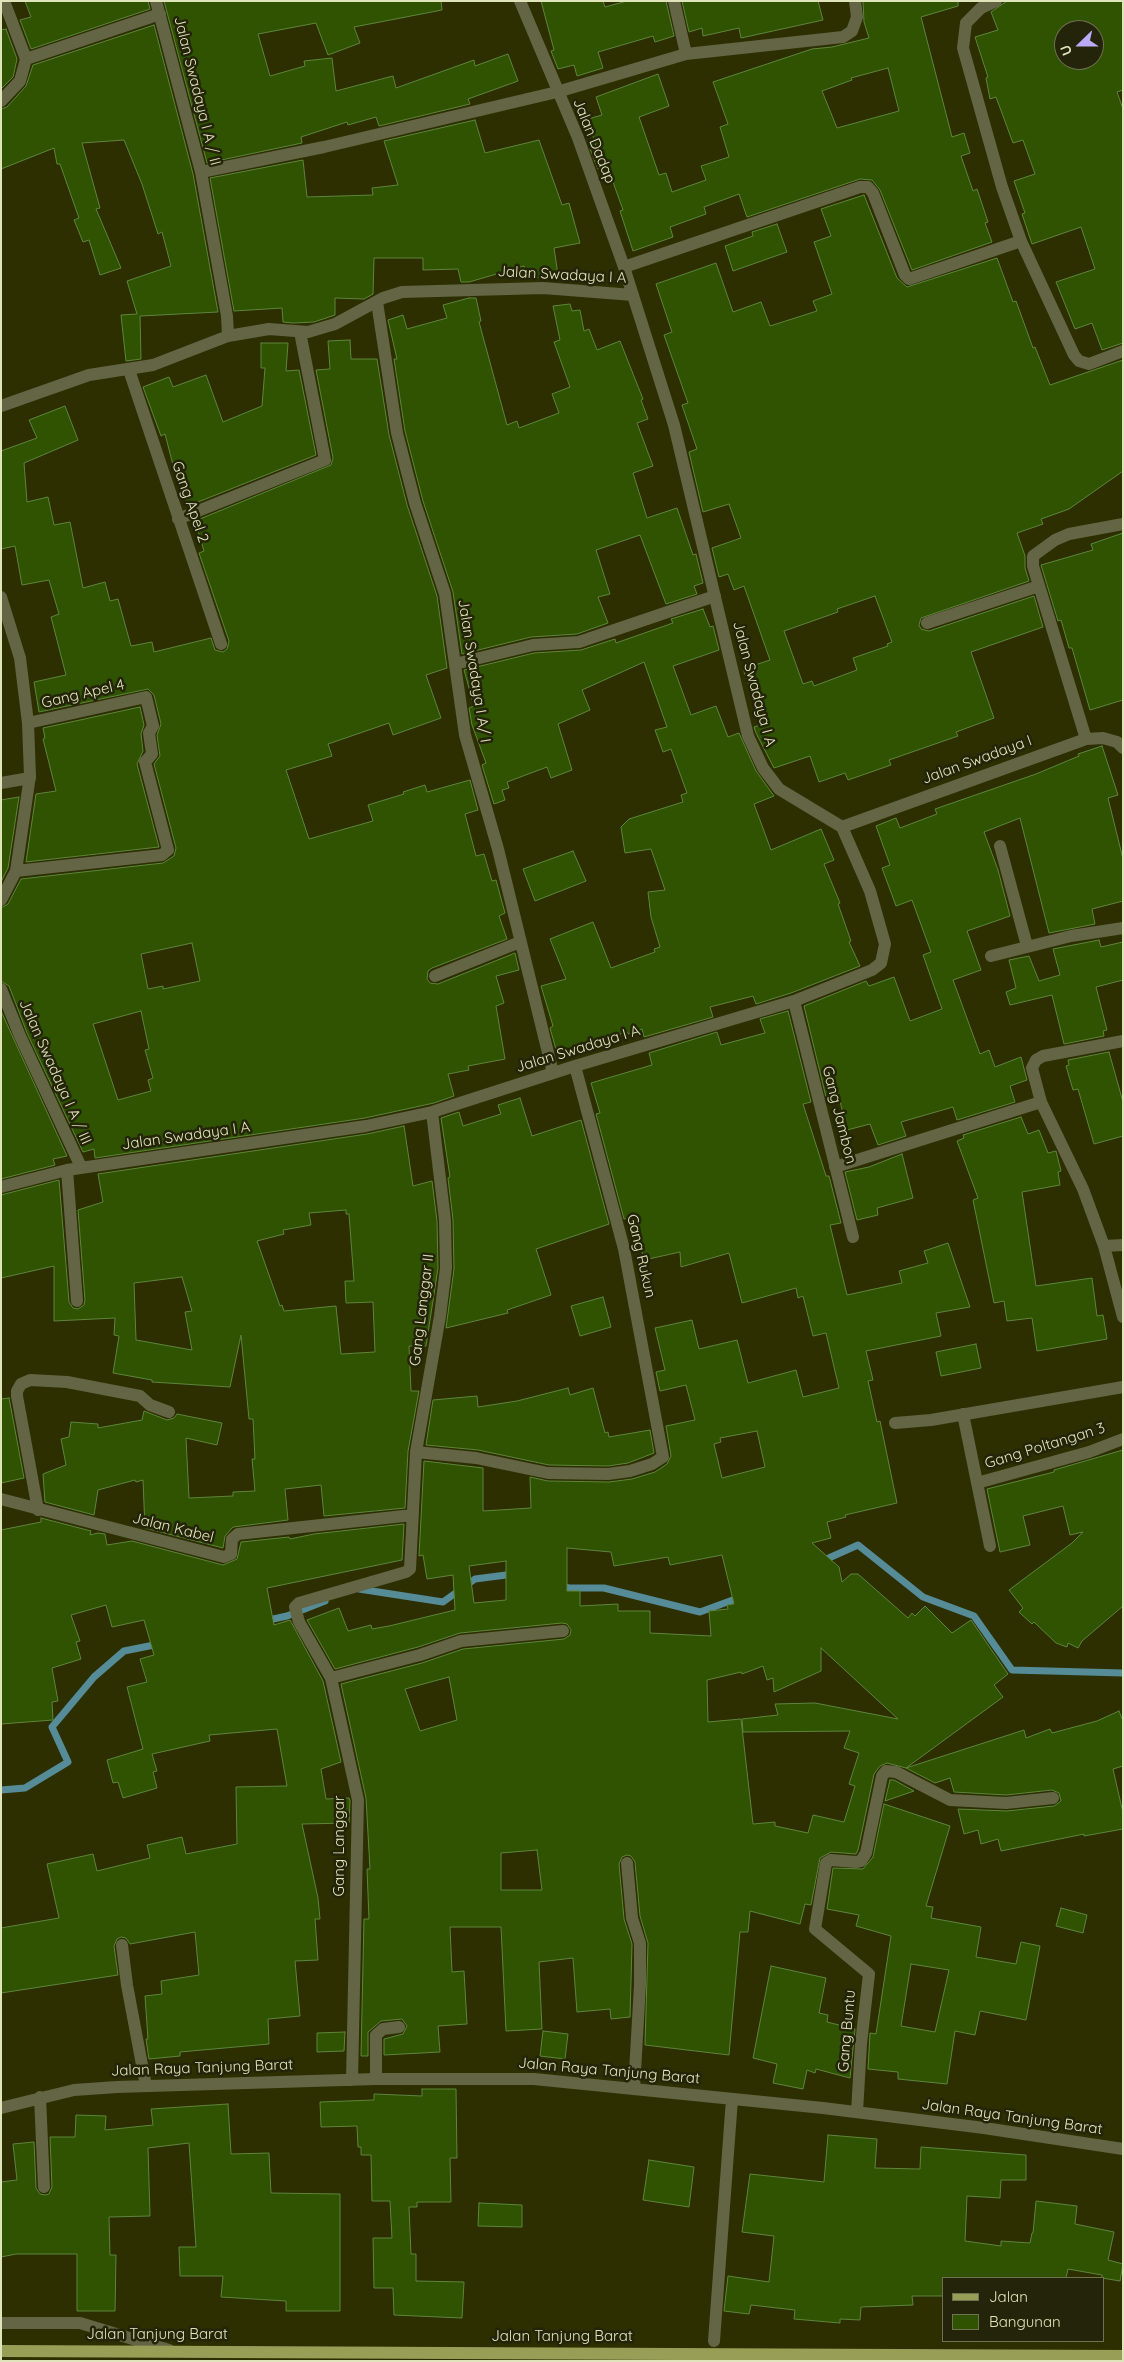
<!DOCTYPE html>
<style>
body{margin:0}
#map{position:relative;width:1124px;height:2362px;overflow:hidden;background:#2d2f00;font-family:Quicksand,sans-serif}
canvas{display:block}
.frame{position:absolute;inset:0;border:2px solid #e0e4bb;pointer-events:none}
.legend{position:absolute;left:942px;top:2277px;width:162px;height:65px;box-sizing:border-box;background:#232409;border:1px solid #6f7150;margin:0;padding:6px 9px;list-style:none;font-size:15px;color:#e0e4bb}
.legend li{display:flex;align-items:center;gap:10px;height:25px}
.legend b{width:25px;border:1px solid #6f7150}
.north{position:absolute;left:1054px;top:20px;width:50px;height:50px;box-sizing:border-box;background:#232409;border:1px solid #6f7150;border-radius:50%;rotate:248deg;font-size:14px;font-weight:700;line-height:20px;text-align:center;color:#e0e4bb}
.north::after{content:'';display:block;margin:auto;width:18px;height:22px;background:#b9abf7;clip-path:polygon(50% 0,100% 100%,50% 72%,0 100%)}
</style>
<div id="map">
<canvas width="1124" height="2362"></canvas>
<div class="frame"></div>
<ul class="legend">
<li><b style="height:6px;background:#999e57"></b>Jalan</li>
<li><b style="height:14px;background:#2f5300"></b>Bangunan</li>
</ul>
<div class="north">U</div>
</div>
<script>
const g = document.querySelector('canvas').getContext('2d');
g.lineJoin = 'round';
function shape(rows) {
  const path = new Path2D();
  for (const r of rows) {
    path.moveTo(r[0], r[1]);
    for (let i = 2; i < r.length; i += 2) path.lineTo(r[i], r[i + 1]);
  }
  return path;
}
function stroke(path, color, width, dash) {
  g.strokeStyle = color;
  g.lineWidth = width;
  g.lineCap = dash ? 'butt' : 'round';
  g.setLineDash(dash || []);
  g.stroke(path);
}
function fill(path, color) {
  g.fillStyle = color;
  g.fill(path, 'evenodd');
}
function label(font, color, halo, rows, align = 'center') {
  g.font = font + ' Quicksand,sans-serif';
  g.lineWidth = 5;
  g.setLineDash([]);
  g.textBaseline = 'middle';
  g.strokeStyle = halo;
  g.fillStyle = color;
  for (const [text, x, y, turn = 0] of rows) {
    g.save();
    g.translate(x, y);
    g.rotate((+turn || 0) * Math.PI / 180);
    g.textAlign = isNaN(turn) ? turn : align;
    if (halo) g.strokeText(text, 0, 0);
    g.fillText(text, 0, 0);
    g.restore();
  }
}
const stream = shape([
 [822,1561,858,1545,923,1597,974,1616,1012,1670,1123,1673],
 [560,1585,569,1588,604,1588,700,1612,741,1597],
 [359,1589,443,1602,475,1579,514,1574],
 [264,1621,287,1616,325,1601],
 [1,1790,25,1788,68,1762,52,1727,94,1677,124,1651,159,1644]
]);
const building = shape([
 [25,1,148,1,150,9,31,49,20,20,31,17,25,1],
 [164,1,441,1,442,10,354,27,360,43,328,55,316,23,258,34,270,76,305,66,304,61,332,58,336,91,393,76,396,88,474,60,475,66,508,54,518,81,468,99,470,104,379,126,376,117,348,125,347,122,301,137,302,143,207,163,164,1],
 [541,1,603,1,605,7,627,1,666,1,674,36,655,42,653,36,598,52,603,68,577,76,574,65,558,69,551,51,554,50,541,1],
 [682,1,818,1,823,20,741,38,739,28,703,36,702,28,689,32,682,1],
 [863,1,958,1,958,6,921,17,952,137,964,133,970,153,961,156,973,191,977,189,988,222,985,223,992,242,912,270,880,190,872,180,860,179,747,217,739,194,704,207,706,214,670,227,673,237,633,251,620,211,623,210,608,168,598,169,590,149,596,147,588,119,602,115,596,97,658,74,669,106,639,117,659,175,666,173,672,192,706,180,701,166,729,157,720,127,728,124,713,82,812,49,832,47,869,38,864,22,863,1],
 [888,68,899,111,837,128,822,91,852,80,851,78,888,68],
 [1007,1,1123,1,1123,90,1117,92,1123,109,1123,343,1102,350,1092,323,1075,329,1056,282,1095,269,1081,227,1032,244,1022,214,1025,213,1014,181,1035,174,1023,140,1013,143,996,97,990,99,986,78,988,77,975,37,998,30,991,12,1007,1],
 [1064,30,1094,30,1094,60,1064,60,1064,30],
 [154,25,193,174,218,312,140,316,141,359,126,361,121,315,137,314,127,281,171,266,162,232,158,234,142,184,124,140,82,143,100,208,96,209,121,268,100,275,89,240,83,242,74,220,79,218,60,164,57,164,54,148,1,169,1,109,7,107,26,86,33,65,154,25],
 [6,29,17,59,13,77,1,89,1,30,6,29],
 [475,120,485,153,539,140,562,205,569,203,580,243,554,248,558,275,526,279,524,266,469,282,461,282,458,269,423,270,423,258,374,258,373,294,364,299,335,298,335,315,314,322,293,323,283,322,282,308,234,311,210,178,303,160,307,197,373,195,372,188,398,185,384,141,475,120],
 [864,195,897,278,907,287,997,258,1013,302,1016,301,1033,348,1035,347,1050,385,1123,360,1123,471,1069,509,1041,519,1043,524,1017,533,1025,556,1025,568,1029,581,921,618,919,625,921,629,929,631,1034,596,1043,627,971,652,994,718,956,732,958,736,889,760,891,765,848,780,845,773,819,782,810,756,774,768,756,733,754,727,763,724,743,669,770,660,744,586,734,590,728,574,719,577,712,548,741,538,729,504,703,512,689,452,697,449,682,405,688,403,664,335,672,332,656,284,716,263,733,312,761,302,770,326,817,311,813,301,832,294,814,242,831,236,821,209,864,195],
 [875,596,892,642,887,644,888,646,853,658,857,670,814,686,812,681,803,684,784,631,838,612,837,609,875,596],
 [777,224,787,252,733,271,725,246,753,236,752,232,777,224],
 [469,298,476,298,481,321,479,322,507,425,517,421,519,428,559,413,552,394,570,387,554,342,560,340,553,306,570,304,572,311,580,310,584,331,589,329,597,350,620,341,643,399,641,400,648,419,637,423,653,466,633,473,647,518,677,508,693,555,696,554,703,583,694,586,697,594,666,604,640,535,596,550,610,594,598,597,608,623,577,634,531,637,462,654,453,592,423,501,405,431,394,359,397,359,388,320,403,315,407,329,447,318,443,305,469,298],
 [350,340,351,359,377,359,389,435,407,505,437,596,447,668,426,675,441,718,393,735,389,723,328,744,332,756,286,770,309,839,373,821,368,805,404,794,403,792,425,785,427,792,470,780,478,810,465,814,476,856,484,854,492,881,496,880,505,913,499,916,507,939,432,968,428,971,427,979,430,983,438,984,515,953,519,970,496,976,504,1003,496,1006,505,1059,468,1066,469,1070,448,1074,454,1096,434,1103,365,1118,95,1158,94,1149,83,1152,27,1033,9,986,1,981,1,908,8,904,21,879,163,863,174,856,176,848,154,764,160,756,157,735,161,724,154,695,148,689,39,712,34,682,66,675,51,617,59,614,49,580,22,585,15,546,1,549,1,451,37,438,29,420,65,406,78,440,24,463,27,502,48,497,54,525,70,522,83,588,105,582,110,601,118,599,131,646,152,642,154,652,211,638,215,650,223,652,227,649,229,641,199,553,204,551,195,521,331,465,333,458,316,370,330,369,328,341,350,340],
 [192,943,200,981,163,989,163,986,148,989,141,954,192,943],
 [141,1011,149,1049,145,1050,153,1078,148,1080,151,1091,118,1100,93,1024,141,1011],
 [261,343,288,343,286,371,299,370,316,455,188,506,181,483,178,484,165,434,161,436,143,387,169,377,173,387,206,375,223,422,262,406,265,368,261,368,261,343],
 [1123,533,1123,700,1090,710,1072,648,1069,648,1061,620,1058,621,1041,565,1093,550,1091,544,1123,533],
 [703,609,710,627,713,626,719,650,673,666,691,715,716,706,728,737,739,733,756,771,774,796,754,804,771,850,821,829,834,860,824,864,840,903,838,904,851,941,849,942,860,966,791,993,756,1004,753,996,710,1007,713,1017,644,1037,642,1029,628,1034,627,1032,557,1053,550,1028,553,1026,541,986,566,979,550,939,593,922,611,968,655,952,654,949,660,947,651,917,648,892,665,890,651,849,625,853,621,827,629,819,683,802,681,795,687,793,671,749,663,752,655,730,667,727,644,662,582,690,590,710,558,724,572,770,551,778,547,767,507,782,509,788,502,790,505,800,494,804,482,765,486,763,472,725,469,708,474,706,464,670,534,653,581,650,615,639,616,643,673,623,671,619,703,609],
 [140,707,144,725,141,734,143,751,137,764,159,847,26,862,36,794,56,791,43,739,45,738,43,728,140,707],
 [1102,746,1118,795,1108,798,1123,859,1123,901,1092,909,1095,924,1049,933,1020,818,984,832,998,870,1010,916,967,931,981,970,953,980,980,1054,989,1050,995,1067,1021,1057,1027,1080,1010,1086,1015,1102,957,1120,953,1107,901,1122,906,1136,878,1145,870,1124,847,1130,838,1093,826,1097,804,1006,866,981,869,986,894,977,910,1021,942,1009,923,955,931,952,912,900,896,906,882,868,890,865,876,826,896,818,900,828,937,814,935,809,1036,774,1079,756,1078,754,1102,746],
 [19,797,8,868,1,882,1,800,19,797],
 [573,851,586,881,535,901,523,869,573,851],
 [1099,940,1101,947,1123,942,1123,980,1096,987,1107,1030,1103,1031,1104,1036,1064,1044,1052,995,1010,1005,1006,992,1016,988,1009,960,1029,956,1039,981,1060,975,1053,949,1099,940],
 [1,1011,67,1156,53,1159,55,1165,1,1179,1,1011],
 [788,1011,811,1102,803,1104,826,1176,829,1176,841,1223,830,1225,847,1295,902,1283,899,1271,928,1263,924,1251,948,1243,970,1307,936,1313,941,1336,866,1351,873,1380,868,1381,877,1422,880,1421,897,1503,845,1515,846,1517,827,1522,831,1538,812,1543,839,1567,842,1582,851,1574,858,1574,908,1618,912,1613,915,1616,925,1606,952,1633,971,1620,1008,1674,994,1685,1003,1697,906,1768,887,1763,880,1766,874,1774,858,1850,856,1854,831,1852,820,1858,811,1905,805,1904,800,1924,750,1911,748,1932,740,1932,729,2055,645,2045,648,1943,640,1916,635,1862,631,1856,627,1855,622,1857,619,1864,624,1919,632,1944,630,2017,611,2019,610,2009,577,2012,573,1958,539,1962,542,2029,506,2031,501,1927,450,1927,452,1972,464,1971,467,2024,438,2026,440,2052,384,2055,384,2039,403,2034,407,2026,402,2019,381,2021,368,2032,368,2056,361,2056,364,1919,369,1919,367,1869,370,1869,366,1798,341,1684,422,1663,463,1649,564,1639,570,1635,571,1630,567,1624,562,1623,460,1633,418,1647,335,1669,307,1620,339,1608,348,1631,371,1625,372,1629,389,1626,455,1610,453,1575,427,1579,423,1555,419,1556,424,1461,483,1468,483,1511,531,1508,530,1477,548,1481,609,1482,632,1479,655,1472,667,1464,671,1456,666,1426,695,1420,686,1385,660,1391,656,1372,665,1370,655,1328,692,1320,699,1349,737,1340,748,1383,796,1370,803,1397,839,1388,826,1333,813,1336,803,1296,798,1298,796,1288,742,1303,729,1253,681,1267,680,1252,644,1260,635,1225,630,1226,628,1218,624,1219,596,1114,600,1113,591,1083,652,1065,649,1053,717,1032,721,1045,765,1033,760,1019,788,1011],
 [757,1431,765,1467,722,1478,714,1444,721,1442,720,1438,757,1431],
 [567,1548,611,1552,614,1566,668,1557,670,1565,722,1555,734,1604,727,1605,728,1609,709,1611,711,1636,650,1633,650,1611,618,1611,618,1604,580,1606,580,1591,567,1591,567,1548],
 [506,1561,506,1600,474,1603,469,1566,506,1561],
 [821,1648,898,1719,815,1703,775,1704,778,1715,742,1719,743,1732,850,1731,844,1748,859,1753,849,1784,855,1786,844,1822,813,1815,808,1833,775,1826,775,1822,753,1824,741,1719,708,1722,707,1680,741,1672,742,1674,763,1666,767,1680,773,1678,774,1692,821,1671,821,1648],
 [449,1677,457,1720,420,1731,405,1689,449,1677],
 [537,1850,542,1890,501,1890,501,1853,537,1850],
 [1109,1052,1123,1102,1123,1136,1094,1144,1078,1089,1073,1090,1066,1066,1069,1065,1068,1060,1109,1052],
 [520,1098,532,1136,581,1120,609,1224,536,1249,551,1295,507,1310,508,1313,446,1328,454,1269,453,1220,448,1178,450,1177,441,1118,459,1112,463,1126,501,1114,498,1105,520,1098],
 [1021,1117,1028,1134,1039,1130,1048,1153,1056,1151,1061,1171,1058,1172,1060,1185,1022,1192,1036,1286,1092,1278,1097,1316,1103,1315,1107,1339,1037,1351,1032,1318,1007,1321,1004,1301,994,1303,973,1200,978,1198,957,1141,964,1138,963,1135,1021,1117],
 [404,1126,413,1186,432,1181,437,1221,438,1268,426,1346,409,1346,411,1391,419,1391,408,1451,405,1508,324,1516,321,1485,285,1489,288,1520,233,1527,225,1536,223,1548,145,1528,143,1480,136,1482,135,1480,98,1490,94,1515,45,1502,43,1474,66,1465,61,1439,69,1437,71,1422,98,1424,98,1428,142,1420,144,1411,167,1420,174,1418,177,1414,222,1423,217,1445,186,1438,189,1498,233,1496,233,1492,255,1491,252,1459,255,1459,253,1419,249,1419,241,1335,230,1387,152,1382,152,1380,113,1373,119,1336,114,1335,115,1318,54,1321,54,1266,1,1278,1,1195,59,1180,69,1302,73,1308,78,1309,84,1305,85,1300,78,1210,103,1202,98,1174,367,1134,404,1126],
 [346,1210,346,1214,349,1214,354,1281,345,1281,346,1303,373,1302,375,1352,341,1354,336,1306,284,1311,282,1305,280,1306,257,1241,284,1234,283,1230,311,1225,309,1213,346,1210],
 [182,1277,192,1311,185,1312,192,1350,136,1340,134,1283,182,1277],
 [902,1154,913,1198,877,1208,878,1215,857,1220,845,1172,869,1167,902,1154],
 [603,1297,611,1327,580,1336,571,1306,603,1297],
 [976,1344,981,1368,941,1376,936,1352,976,1344],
 [568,1388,570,1395,593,1388,605,1433,608,1432,609,1437,650,1430,654,1453,628,1463,608,1466,549,1465,478,1450,426,1445,433,1400,477,1396,478,1407,517,1401,568,1388],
 [9,1398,24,1478,1,1483,1,1399,9,1398],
 [1123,1450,1123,1606,1082,1641,1078,1648,1068,1643,1067,1647,1056,1643,1034,1622,1032,1624,1019,1612,1023,1608,1009,1590,1072,1543,1083,1532,1070,1535,1063,1506,1023,1516,1030,1545,1000,1552,987,1489,1054,1472,1054,1470,1123,1450],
 [41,1518,91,1531,90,1535,98,1533,105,1534,107,1545,132,1541,223,1565,237,1559,241,1542,289,1537,290,1539,314,1534,404,1524,402,1560,267,1588,274,1625,290,1620,323,1681,341,1762,321,1769,326,1799,349,1798,350,1801,349,1823,302,1824,318,1898,320,1919,315,1919,318,1960,295,1961,300,2016,268,2019,269,2044,180,2052,180,2056,149,2059,146,2039,148,2039,145,1996,162,1994,161,1981,199,1975,195,1932,130,1944,126,1938,121,1937,117,1939,114,1946,118,1975,1,1993,1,1928,59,1918,47,1864,93,1854,97,1871,150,1858,147,1845,182,1837,186,1854,237,1844,236,1787,287,1786,277,1729,209,1735,210,1741,152,1754,157,1771,153,1772,157,1788,123,1798,118,1782,113,1783,107,1760,143,1749,127,1687,147,1682,140,1659,154,1655,144,1620,112,1627,106,1605,71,1615,80,1641,76,1642,81,1659,52,1668,58,1701,52,1702,53,1720,1,1724,1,1530,41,1522,41,1518],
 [1119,1711,1123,1721,1123,1766,1113,1769,1123,1813,1123,1829,1084,1836,1084,1834,1001,1851,998,1839,981,1844,978,1830,964,1834,958,1809,1007,1811,1054,1806,1061,1801,1059,1793,1052,1790,1006,1795,954,1792,950,1778,935,1783,906,1768,1024,1730,1026,1738,1050,1729,1052,1733,1097,1721,1119,1711],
 [890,1780,894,1780,914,1791,885,1801,890,1780],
 [884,1804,950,1826,926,1906,933,1907,931,1918,981,1927,976,1957,1016,1964,1021,1942,1040,1946,1026,2020,980,2011,975,2035,955,2031,947,2084,898,2079,898,2072,868,2069,870,2033,876,2034,891,1936,856,1926,859,1915,827,1909,833,1868,863,1869,873,1857,884,1804],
 [911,1964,949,1970,935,2032,901,2026,911,1964],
 [1061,1908,1087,1915,1083,1933,1056,1926,1061,1908],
 [771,1966,826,1978,819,2013,828,2015,827,2022,855,2029,850,2078,816,2069,815,2073,807,2070,803,2089,773,2083,777,2064,753,2058,771,1966],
 [543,2031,568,2034,565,2059,540,2056,543,2031],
 [345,2032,344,2051,317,2052,317,2033,345,2032],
 [422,2089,456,2089,457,2158,450,2158,451,2202,417,2202,417,2207,409,2207,411,2254,416,2254,416,2281,464,2282,462,2318,394,2315,393,2288,374,2288,373,2238,392,2238,390,2201,372,2201,371,2155,361,2155,361,2147,358,2147,357,2126,321,2127,320,2102,374,2100,374,2094,422,2096,422,2089],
 [228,2104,231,2154,269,2153,271,2193,340,2194,340,2311,286,2311,286,2301,221,2297,223,2276,180,2276,179,2247,196,2247,189,2143,148,2148,150,2216,109,2217,110,2255,116,2255,115,2311,77,2311,77,2254,16,2254,1,2257,1,2182,17,2180,13,2144,34,2142,36,2188,40,2194,45,2195,49,2194,52,2187,50,2137,75,2137,76,2115,106,2116,105,2130,153,2125,151,2109,228,2104],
 [828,2135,877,2139,875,2168,920,2169,921,2147,1026,2155,1026,2180,1001,2180,1000,2198,967,2196,965,2241,1001,2246,1001,2241,1030,2243,1032,2233,1033,2233,1036,2201,1077,2206,1075,2224,1114,2232,1108,2260,1123,2264,1120,2281,1102,2278,1102,2275,1068,2269,1066,2278,943,2278,943,2296,912,2296,913,2305,861,2307,860,2320,840,2319,840,2323,794,2319,795,2310,751,2305,749,2314,724,2311,728,2276,769,2282,774,2236,742,2232,750,2174,824,2182,828,2135],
 [649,2160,694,2167,689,2207,643,2200,649,2160],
 [479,2203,522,2205,522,2227,478,2226,479,2203]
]);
const minor = shape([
 [4,1,26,59],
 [156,1,201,172,227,316,228,336],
 [674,1,686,54],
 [996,1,981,8,966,23,963,48,1002,187,1021,241,1074,355,1079,361,1089,364,1123,351],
 [1,101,20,81,26,59,160,14],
 [201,172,324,147,557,92,686,54,843,37,852,31,857,17,855,1],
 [624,267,860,187,868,187,873,193,905,275,909,279,1021,241],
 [377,302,397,433,415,503,445,594,465,735,498,849,553,1073],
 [129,370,221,644],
 [1,406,89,375,153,365,228,336,269,329,308,332,335,324,383,298,402,292,543,288,633,295],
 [178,519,325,460,300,332],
 [1,597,20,658,28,723,30,776,16,871,1,900],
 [927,623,1039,586],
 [455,664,533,645,579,642,715,596],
 [1086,739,1033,566,1033,556,1055,540,1069,534,1123,524],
 [1,783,30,778],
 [842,827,1086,739,1103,738,1117,742,1123,748],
 [1000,846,1027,946],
 [16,871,162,855,168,850,145,762,152,754,149,733,153,726,146,697,28,723],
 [991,956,1071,936,1123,928],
 [435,976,520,942],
 [1,989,20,1036,81,1167],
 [794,1001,853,1237],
 [1123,1041,1043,1056,1036,1060,1032,1068,1041,1102,1083,1189,1104,1246,1123,1317],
 [835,1167,1041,1102],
 [67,1170,77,1301],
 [1,1187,67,1170,366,1126,432,1112,575,1066,794,1001,872,970,881,963,885,944,870,891,842,827,779,789,763,768,748,736,674,425,624,267,578,138,520,1],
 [1104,1246,1123,1245],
 [963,1414,990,1546],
 [895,1423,931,1420,1123,1387],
 [416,1452,476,1458,548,1473,608,1474,630,1471,652,1464,663,1457,624,1249,575,1066],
 [977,1483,1089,1452,1123,1439],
 [1,1499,224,1557,231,1554,232,1539,238,1534,413,1515],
 [38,1510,17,1396,17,1391,21,1384,30,1380,67,1382,140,1396,150,1405,169,1412],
 [331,1678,420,1655,461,1641,563,1631],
 [627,1863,632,1918,640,1943,640,1985,634,2089],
 [122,1945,127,1985,146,2086],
 [376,2079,376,2035,383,2029,399,2027],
 [352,2080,358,1800,331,1678,299,1622,295,1607,299,1603,406,1572,410,1569,416,1452,440,1316,446,1268,445,1220,432,1112],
 [40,2097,44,2187],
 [1,2108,74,2090,117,2087,376,2079,534,2079,823,2108,984,2128,1123,2149],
 [857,2112,861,2044,869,1974,815,1929,826,1863,831,1860,856,1862,861,1861,866,1853,882,1776,886,1771,896,1772,950,1800,1006,1803,1053,1798],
 [1,2323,80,2323,169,2350],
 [714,2341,732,2099]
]);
const primary = shape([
 [1,2351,1123,2356]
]);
const streetNames = [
 ["Jalan Swadaya I A / II",197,91,76],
 ["Jalan Dadap",594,141,68],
 ["Jalan Swadaya I A",562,275,3],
 ["Gang Apel 2",190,502,71],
 ["Jalan Swadaya I A/ I",474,671,81],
 ["Jalan Swadaya I A",754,684,75],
 ["Gang Apel 4",83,694,-13],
 ["Jalan Swadaya I",977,760,-20],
 ["Jalan Swadaya I A",578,1049,-17],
 ["Jalan Swadaya I A / III",55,1072,66],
 ["Gang Jambon",839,1115,76],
 ["Jalan Swadaya I A",186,1136,-8],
 ["Gang Rukun",641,1256,77],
 ["Gang Langgar II",422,1310,-83],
 ["Gang Poltangan 3",1045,1446,-17],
 ["Jalan Kabel",173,1528,14],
 ["Gang Langgar",339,1846,-90],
 ["Gang Buntu",847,2031,-85],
 ["Jalan Raya Tanjung Barat",202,2068,-2],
 ["Jalan Raya Tanjung Barat",609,2071,5],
 ["Jalan Raya Tanjung Barat",1012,2117,8],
 ["Jalan Tanjung Barat",157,2334],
 ["Jalan Tanjung Barat",562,2336]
];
stroke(stream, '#558c97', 7);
fill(building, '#2f5300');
stroke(building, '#5e853d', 1);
stroke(minor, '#636544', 12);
stroke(primary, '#999e57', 12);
label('15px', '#e0e4bb', '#232409', streetNames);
</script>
